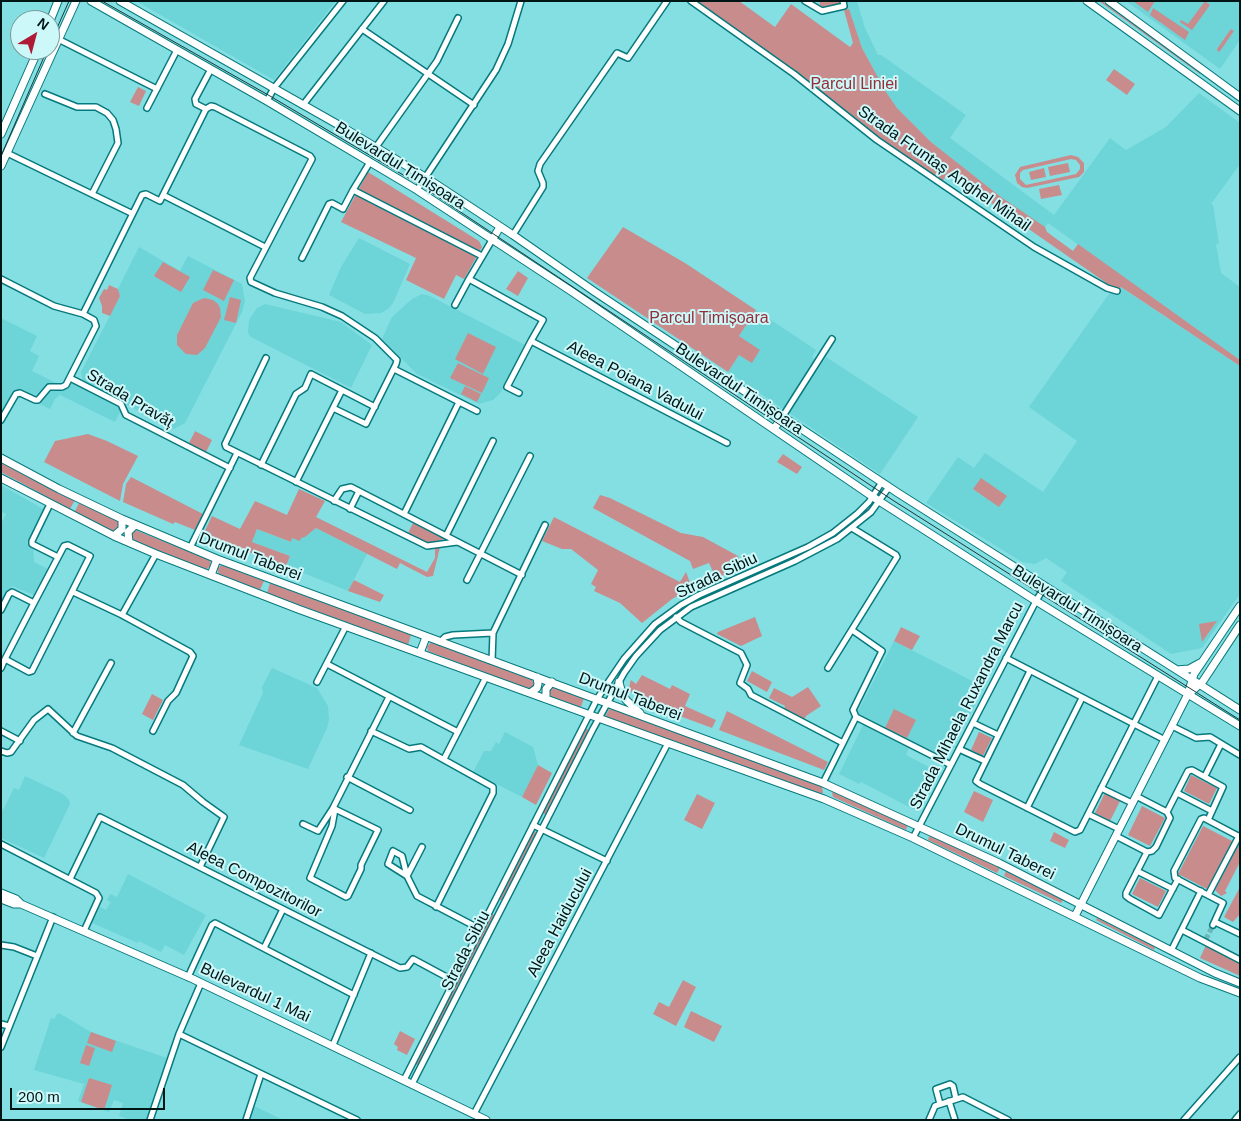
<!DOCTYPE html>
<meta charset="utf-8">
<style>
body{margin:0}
#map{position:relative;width:1241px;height:1121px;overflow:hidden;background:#84dfe2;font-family:Helvetica,sans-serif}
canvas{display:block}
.frame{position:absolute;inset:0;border:2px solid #001516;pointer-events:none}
.north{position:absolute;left:10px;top:10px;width:50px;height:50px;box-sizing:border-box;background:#cdf8f9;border:1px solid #7b9d9e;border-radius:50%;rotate:37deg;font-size:14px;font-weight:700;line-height:20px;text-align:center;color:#001516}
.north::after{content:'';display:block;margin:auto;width:18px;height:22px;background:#af1b37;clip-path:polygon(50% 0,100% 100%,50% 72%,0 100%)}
.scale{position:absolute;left:10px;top:1088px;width:155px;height:22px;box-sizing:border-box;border:2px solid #001516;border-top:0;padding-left:6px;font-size:15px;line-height:18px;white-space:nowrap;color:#001516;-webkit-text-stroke:4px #cdf8f9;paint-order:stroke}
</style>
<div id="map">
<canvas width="1241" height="1121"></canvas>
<div class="frame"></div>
<div class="north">N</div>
<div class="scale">200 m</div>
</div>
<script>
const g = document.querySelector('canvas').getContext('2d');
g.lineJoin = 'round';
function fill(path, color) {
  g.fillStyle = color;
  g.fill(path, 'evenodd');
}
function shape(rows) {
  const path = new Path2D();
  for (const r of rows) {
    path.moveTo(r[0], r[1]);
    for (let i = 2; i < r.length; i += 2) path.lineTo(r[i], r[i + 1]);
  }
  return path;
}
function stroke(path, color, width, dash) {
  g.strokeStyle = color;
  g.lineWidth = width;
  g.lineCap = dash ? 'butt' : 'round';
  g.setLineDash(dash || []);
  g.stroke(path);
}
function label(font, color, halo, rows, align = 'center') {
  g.font = font + ' Helvetica,sans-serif';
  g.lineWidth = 4;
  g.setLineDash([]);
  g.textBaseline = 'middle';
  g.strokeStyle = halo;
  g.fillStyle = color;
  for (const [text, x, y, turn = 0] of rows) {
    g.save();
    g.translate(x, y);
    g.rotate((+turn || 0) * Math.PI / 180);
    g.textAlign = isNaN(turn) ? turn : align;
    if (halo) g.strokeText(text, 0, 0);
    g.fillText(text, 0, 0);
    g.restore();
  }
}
const built = shape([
 [136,1,336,1,274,80],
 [846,1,857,1,865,28,878,55,881,55,966,115,950,138,1054,215,1110,138,1126,150,1166,127,1199,93,1240,123,1240,164,1211,204,1213,205,1219,244,1216,244,1221,273,1240,287,1240,360,1048,223,1044,228,1001,197,931,142,897,108,886,92,862,48],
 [1126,1,1240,1,1240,40,1220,69],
 [359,238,410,264,393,303,388,309,381,313,365,314,329,295,341,267],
 [139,247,180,271,188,256,242,284,245,301,242,312,185,423,174,429,84,383,82,378,81,372,120,296,118,289],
 [1116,284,1240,366,1240,594,1202,648,1171,654,1061,581,1067,572,1046,558,1035,564,1022,562,926,503,958,457,974,468,985,453,1043,492,1077,441,1029,407],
 [422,294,430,296,525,345,501,392,493,400,479,404,417,374,382,339,392,317,412,299],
 [265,304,341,322,372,345,351,388,251,337,248,333,249,320,257,308],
 [756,310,816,350,812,357,815,359,802,379,808,383,826,357,918,417,880,474,728,372,739,355,760,351,739,336],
 [1,318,37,336,30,351,39,356,32,371,60,385,64,384,67,379,119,406,120,412,115,422,60,395,55,399,50,409,20,394,17,396,4,421,1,420],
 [1,485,45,510,27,543,33,546,34,562,48,569,34,595,12,586,1,604,1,524,6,514,1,511],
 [316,528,367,554,348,591,286,566,290,556,252,542,257,529,290,542,292,538,305,537],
 [894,641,984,687,947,759,857,713],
 [272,668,317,688,328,706,329,720,327,728,308,769,239,745,263,693,262,687],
 [863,725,909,748,906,755,941,773,936,782,931,780,915,810,861,782,859,784,839,774],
 [505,732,533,747,538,765,522,797,473,772,484,751,491,751,496,742,499,744],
 [25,776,63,794,69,800,70,804,44,858,1,838,1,814,14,788,19,790],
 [128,874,206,915,184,955,165,945,161,952,139,941,138,943,92,923,100,907,106,910,111,902,107,900,110,894,117,897],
 [59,1013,91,1032,167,1058,146,1120,130,1120,119,1116,123,1103,114,1100,109,1112,78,1101,84,1084,34,1070,51,1018,55,1019,56,1015],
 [254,1106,283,1120,250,1120]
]);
const green = shape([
 [694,1,739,1,775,27,791,4,850,47,853,43,844,10,849,9,862,48,886,92,897,108,931,142,1001,197,1045,227,1047,232,1073,251,1078,244,1240,360,1240,366,1121,287,1117,291,1107,288,1105,282,948,173,942,182,851,117,763,48],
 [819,1,841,1,838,5,821,8],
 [1099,1,1102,1,1200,72,1200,74],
 [1133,1,1155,1,1148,12],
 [1205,1,1210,5,1192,30,1180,22,1181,20,1188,24],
 [1153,8,1189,32,1185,40,1150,15],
 [1231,29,1234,31,1220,51,1218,52,1217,49],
 [1114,69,1135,84,1127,95,1106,80],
 [138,87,146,91,139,106,130,102],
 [1071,155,1078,157,1084,163,1084,172,1079,177,1027,188,1022,187,1017,183,1015,175,1020,167],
 [1071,159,1076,160,1080,165,1080,169,1076,174,1026,185,1020,179,1020,173,1023,170],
 [1068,163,1070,172,1050,176,1048,167],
 [1044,168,1046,177,1031,180,1029,172],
 [368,172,479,241,482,247,464,279,456,275,444,299,406,280,416,258,341,222],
 [1059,185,1062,195,1041,199,1039,189],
 [623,227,685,263,756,310,739,336,760,350,752,363,739,355,728,372,587,278],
 [163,262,190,277,181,292,154,276],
 [213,270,234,280,224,301,203,290],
 [518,271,528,278,518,296,506,289],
 [109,285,118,289,120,296,110,316,102,313,102,306,99,298,104,289,107,290],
 [230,297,241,300,236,323,224,320],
 [204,298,213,300,218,304,220,308,221,317,205,348,197,355,186,354,177,345,177,335,193,303],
 [468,333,496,347,483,374,455,359],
 [458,363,489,378,482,393,450,378],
 [465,386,481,394,477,402,461,394],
 [195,431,212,440,205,454,188,445],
 [88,434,107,441,138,456,123,484,120,501,44,462,55,441],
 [783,454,802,467,797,474,777,462],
 [1,460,75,500,70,509,1,472],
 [131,477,203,514,195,530,175,522,173,524,123,502,126,484],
 [981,478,1007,496,999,507,973,489],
 [299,489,325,501,316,517,427,572,435,558,435,548,440,547,433,576,427,577,400,563,397,569,316,528,305,537,301,538,300,541,292,538,291,542,257,529,252,542,290,556,286,566,203,535,212,516,240,529,255,501,287,515],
 [600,495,610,498,681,533,703,537,738,556,743,567,700,585,699,583,715,576,709,563,693,569,690,561,593,508],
 [79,503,118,521,119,528,115,531,112,531,74,513],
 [867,508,869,509,834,538,799,556,833,536],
 [554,517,680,582,686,572,692,588,672,599,642,623,620,603,594,591,596,587,591,584,598,570,571,549,562,549,542,541],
 [413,523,445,539,425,544,407,535],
 [135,530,210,560,211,565,207,569,204,569,133,541,130,534],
 [222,565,264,581,260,590,219,574,217,568],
 [772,566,773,568,701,598,702,596],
 [354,580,384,595,380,602,348,591],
 [270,583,411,635,408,645,267,593],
 [686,604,687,607,669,619,647,639,621,673,619,673,618,671,644,637,667,617],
 [755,617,762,636,741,646,717,634,718,632],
 [1217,621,1202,642,1199,624],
 [901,627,920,636,912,650,894,641],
 [432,642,532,679,534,685,532,688,528,689,428,651,427,646],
 [752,671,772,682,767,692,747,681],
 [642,675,670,689,672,685,690,694,685,706,716,720,712,728,677,715,632,693,629,689,630,683,631,680,636,684],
 [808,687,821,706,806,716,804,720,784,709,785,706,769,698,774,688,792,697],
 [551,688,554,688,584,698,581,707,551,697,549,694],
 [152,694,163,700,153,720,142,714],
 [610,708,822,786,823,793,818,794,605,717],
 [894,709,916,720,907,738,885,728],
 [727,711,828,762,824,770,719,730],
 [585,728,589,730,546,815,542,813],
 [979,732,992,738,983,756,971,750],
 [538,765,552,773,536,805,522,797],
 [1191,775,1217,788,1209,804,1184,791],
 [834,791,908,824,906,830,833,797,832,793],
 [974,791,993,800,983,822,964,812],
 [1105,793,1120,801,1110,821,1095,813],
 [697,794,715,803,702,829,684,820],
 [1142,806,1165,818,1150,846,1128,835],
 [1203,826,1234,842,1209,890,1178,874],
 [535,831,536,833,503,900,499,900,532,832],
 [1054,832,1069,840,1065,848,1050,841],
 [930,834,1000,868,997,873,928,840],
 [1240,842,1240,862,1225,891,1227,893,1221,896,1215,890],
 [1006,871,1063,900,1061,903,1004,876],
 [1140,878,1166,891,1158,907,1132,894],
 [1240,887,1240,914,1233,922,1224,917],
 [491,914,493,914,494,916,419,1064,416,1065,415,1063],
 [1097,918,1155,947,1154,950,1096,920],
 [1206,945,1240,962,1240,976,1200,958],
 [683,980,696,987,676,1026,653,1014,659,1002,669,1007],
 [691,1011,722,1026,714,1042,684,1027],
 [400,1031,415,1039,407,1055,397,1050,398,1047,394,1044],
 [91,1032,116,1041,112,1052,87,1043],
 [86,1045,95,1048,89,1066,80,1063],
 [89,1078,112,1085,104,1110,81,1102]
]);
const minorTunnel = shape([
 [1206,939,1213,925]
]);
const minor = shape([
 [691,1,794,74,877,140,1034,247,1107,288,1117,291],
 [805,1,822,11,844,6,843,1],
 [362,29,474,105],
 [58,39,157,89],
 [211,69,195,99,196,104,206,109,211,106,215,107,310,156,312,159,250,278,251,282,275,293,322,307,342,316,375,338,397,360,396,364,366,424,333,408],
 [45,94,77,107,96,107,107,113,113,120,116,129,118,143,92,194],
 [267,101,274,88,343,1],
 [303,105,384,1],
 [147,108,177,50],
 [376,147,437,61,458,18],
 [7,153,131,213],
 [353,190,482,256],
 [417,190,496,70,508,44,521,1],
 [163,195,206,109],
 [513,235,543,187,543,183,538,171,540,164,617,53,628,58,667,1],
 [492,240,469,279,543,320,531,341,727,443],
 [302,258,329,204,332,203,343,209,353,190,370,162],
 [1,279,54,306,83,314,94,320,96,326,66,385,62,387,49,387,38,400,35,400,20,393,16,394,1,420],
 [455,305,469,279],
 [83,314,142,195,146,194,160,201,163,195,265,247],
 [266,358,225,444,226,447,427,546,457,542],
 [394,369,477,411],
 [70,378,121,404,126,415,230,468],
 [519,393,507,387,531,341],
 [783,416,832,339],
 [261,465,296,394,305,388,311,374,375,407],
 [296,482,342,390],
 [334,501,342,489,351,487,522,575],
 [50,504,32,541,32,544,58,557],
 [350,509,359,491],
 [404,514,459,402],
 [446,536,493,441],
 [190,548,237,453],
 [467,580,530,456],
 [73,592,122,615,190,652,193,656,176,693,168,701,153,731],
 [1,610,9,594,12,592,34,603],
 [122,615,156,554],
 [676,617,681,622,741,653,747,665,740,683,748,689,751,695,843,743],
 [852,630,882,651,853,710,856,717],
 [440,642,445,637,453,635,493,633],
 [1006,658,1165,740],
 [492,661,493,633,545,525],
 [327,664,458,732],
 [1,668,5,659,34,603,64,546,68,545,90,556,32,671,29,672,5,659],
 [828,668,897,557,896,555,852,528],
 [1030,671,976,781,980,784,1075,832,1080,830,1158,676],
 [317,682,346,626],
 [856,717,951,765],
 [973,723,998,735],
 [1172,726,1196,738,1210,737,1240,755],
 [1,731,20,741],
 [371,731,409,749,421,747,493,787,493,793,436,907],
 [73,733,111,663],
 [959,749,985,761],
 [1,751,7,753,11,752,34,720,48,709,77,736,112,748,183,785,203,802,224,817,200,867],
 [444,759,486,677],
 [1205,776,1221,744],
 [347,777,410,810],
 [823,783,856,717],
 [1101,788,1132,803],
 [1177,793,1212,811],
 [1136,796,1167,812,1170,818,1156,847,1152,851,1147,852,1126,893,1126,896,1130,899,1159,915,1178,879],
 [333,808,335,809,378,830,361,865,361,869,348,896,346,897,310,878,332,826,335,809],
 [1027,808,1082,698],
 [1167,812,1188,771,1192,770,1223,787,1208,820],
 [1088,814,1119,829],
 [303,824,318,831,333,808,389,697],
 [533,825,607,861],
 [1116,836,1147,852],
 [913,838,1036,601,1045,586],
 [1,844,96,893,99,898,84,931],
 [422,847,407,876,417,896,480,929],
 [393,851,402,856,407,876,388,864,393,851],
 [1137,871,1173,889],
 [70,879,100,817,400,968,407,967,413,959,454,981],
 [1208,895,1239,836],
 [1215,922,1240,934],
 [1213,925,1223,903,1175,878,1174,871,1201,819,1204,818,1240,837],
 [1182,930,1240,960],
 [1,945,14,947,37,956],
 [264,948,283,909],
 [1171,951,1201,891],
 [188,977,212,925,215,923,354,995],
 [1,1024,9,1026],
 [179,1034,357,1120],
 [333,1045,371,953],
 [1,1047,53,917],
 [404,1080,589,715,597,699,624,659,655,624,681,605,699,595,808,547,833,533,857,514,869,502,882,482],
 [412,1084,593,729,624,673,636,656,660,630,691,607,795,561,837,539,871,512,889,487],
 [949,1101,955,1120],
 [940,1104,936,1089,950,1084,953,1086,956,1099],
 [474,1114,668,743],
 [150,1120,179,1034,201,983],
 [246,1120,261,1074],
 [929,1120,935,1106,963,1097,1008,1120],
 [1184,1120,1240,1057],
 [1235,1120,1240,1114]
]);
const major = shape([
 [91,1,267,101,417,190,571,291,879,501,1036,601,1240,726],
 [120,1,344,128,425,177,513,235,595,292,898,493,1240,710],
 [1087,1,1240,111],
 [1109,1,1240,97],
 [50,21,58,1],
 [1,134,38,50],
 [1,166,76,1],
 [492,240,500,227],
 [774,429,783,416],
 [1,458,59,489,122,519,217,559,823,783,999,863,1215,973,1240,983],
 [1,478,114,536,156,554,298,609,626,728,824,799,913,838,1200,978,1240,993],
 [114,536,122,529,122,519],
 [129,542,128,532,135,525],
 [211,575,217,559],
 [420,653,426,637],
 [1177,670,1189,669,1200,663],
 [619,682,621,690,626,700,640,713],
 [530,693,537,688,538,684,537,677],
 [1189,694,1203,681,1240,625],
 [546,699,546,689,552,682],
 [1,893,16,899,21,904,193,979,486,1120],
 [1,899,14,904,21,904],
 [1075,916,1188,694,1194,674,1240,606]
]);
const tram = shape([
 [102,1,270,96,420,185,894,501,1240,720],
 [50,44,69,1],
 [1,156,47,50]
]);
const parkNames = [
 ["Parcul Liniei",854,85],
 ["Parcul Timișoara",709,319]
];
const streetNames = [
 ["Bulevardul Timișoara",400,166,32],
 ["Strada Fruntaș Anghel Mihail",944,169,35],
 ["Aleea Poiana Vadului",635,381,28],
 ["Bulevardul Timișoara",739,389,34],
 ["Strada Pravăț",130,399,31],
 ["Drumul Taberei",250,557,21],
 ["Strada Sibiu",717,576,-25],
 ["Bulevardul Timișoara",1077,609,32],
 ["Drumul Taberei",630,697,21],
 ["Strada Mihaela Ruxandra Marcu",967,706,-63],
 ["Drumul Taberei",1005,852,26],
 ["Aleea Compozitorilor",254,880,27],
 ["Aleea Haiducului",560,923,-62],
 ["Strada Sibiu",466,951,-63],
 ["Bulevardul 1 Mai",255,993,25]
];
fill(built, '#6dd4d8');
fill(green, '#c88c8d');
stroke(minorTunnel, '#6ab7b9', 5, [5, 2.5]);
stroke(minor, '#06797d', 8);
stroke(major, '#06797d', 9);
stroke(minor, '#fff', 5);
stroke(major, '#fff', 7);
stroke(tram, '#17393a', 1);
label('16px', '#942d38', '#cdf8f9', parkNames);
label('16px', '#001516', '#cdf8f9', streetNames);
</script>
